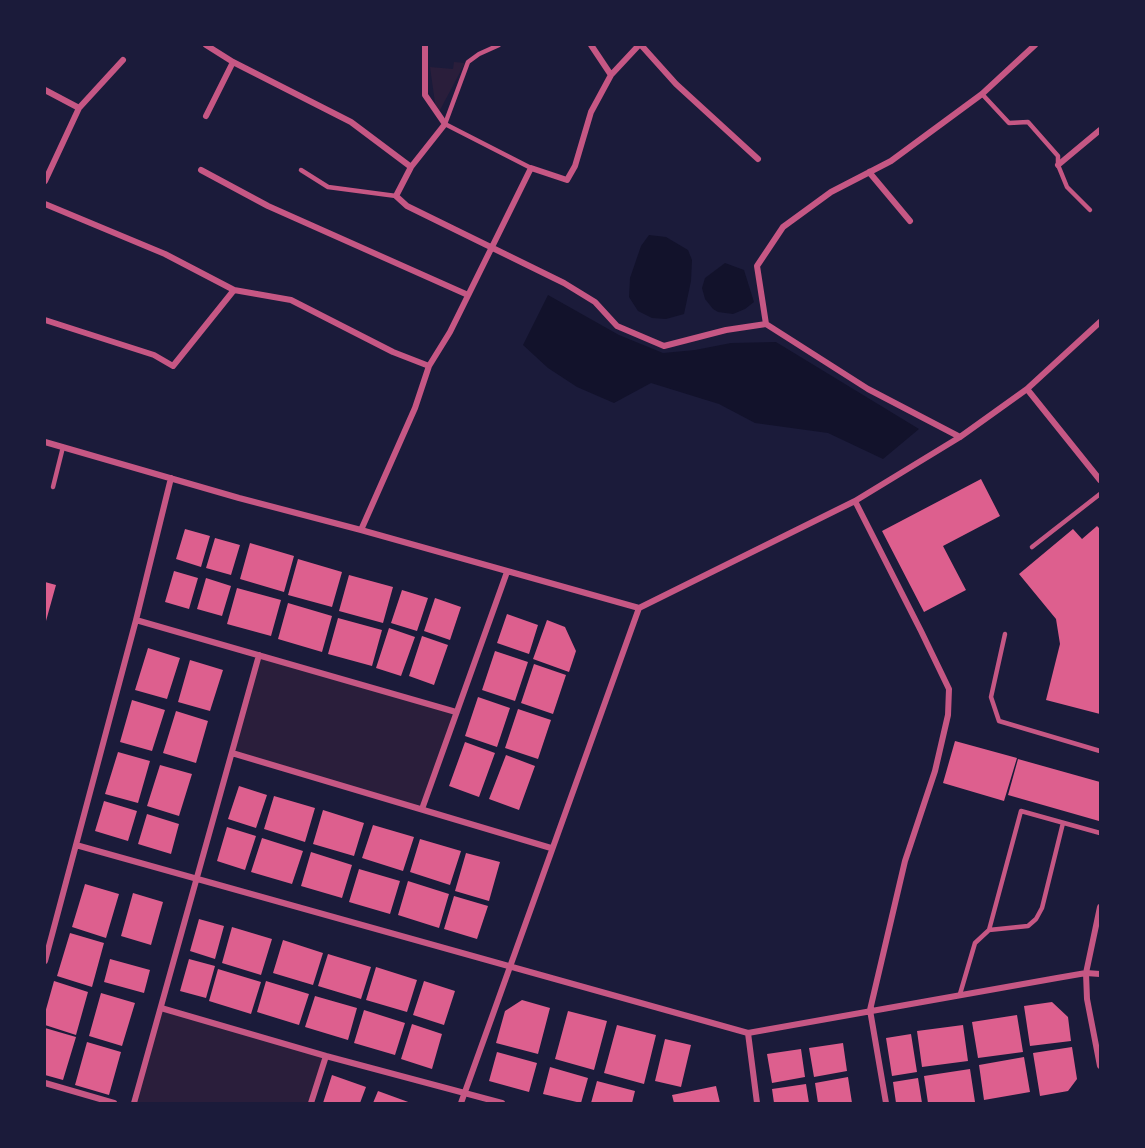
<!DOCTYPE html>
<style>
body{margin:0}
#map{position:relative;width:1145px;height:1148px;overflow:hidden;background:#1b1b3a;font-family:Overpass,sans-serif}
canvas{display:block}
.frame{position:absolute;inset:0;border:46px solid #1b1b3a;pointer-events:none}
</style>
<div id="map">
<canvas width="1145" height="1148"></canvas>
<div class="frame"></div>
</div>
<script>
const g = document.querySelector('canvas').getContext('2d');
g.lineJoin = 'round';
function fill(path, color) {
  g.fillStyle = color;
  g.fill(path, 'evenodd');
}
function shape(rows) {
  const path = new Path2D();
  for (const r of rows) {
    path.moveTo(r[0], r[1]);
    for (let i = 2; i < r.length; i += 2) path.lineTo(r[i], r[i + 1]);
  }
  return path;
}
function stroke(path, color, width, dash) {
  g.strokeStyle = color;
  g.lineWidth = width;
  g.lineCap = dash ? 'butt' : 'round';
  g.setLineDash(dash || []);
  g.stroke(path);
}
const green = shape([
 [454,62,465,63,440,110,436,110,430,67,453,69],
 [259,655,456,712,422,809,232,753],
 [161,1008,326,1056,311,1103,134,1103]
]);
const water = shape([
 [649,235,666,237,688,250,692,260,691,281,684,314,666,319,652,318,638,311,629,297,630,278,641,246],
 [725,263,744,270,754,302,745,309,733,314,718,312,713,309,705,299,702,288,705,278],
 [548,295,619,335,663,353,695,350,731,343,776,342,919,429,883,459,828,433,755,423,719,404,651,383,614,403,577,387,548,368,523,345]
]);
const building = shape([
 [981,479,1000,516,943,546,966,590,924,612,882,531],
 [1097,526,1100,529,1100,714,1046,700,1060,644,1056,619,1019,574,1073,529,1082,539],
 [185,529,210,536,201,567,176,559],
 [215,538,240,545,231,575,206,568],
 [250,543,294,556,284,592,240,579],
 [298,559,342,572,332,607,288,595],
 [174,571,198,578,189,609,165,602],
 [349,575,393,587,383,623,339,611],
 [206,578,231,586,222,616,197,609],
 [45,582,56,585,46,621,45,621],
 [237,588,281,600,271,636,227,624],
 [402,590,428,598,417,631,391,623],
 [435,598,461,607,450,640,424,631],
 [288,603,332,616,322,652,278,639],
 [507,614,538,625,529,654,497,643],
 [338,618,382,630,372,666,328,654],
 [547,620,565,627,576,651,569,672,533,659],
 [389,628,415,637,401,676,376,668],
 [422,636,448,645,434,685,409,676],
 [148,648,180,658,167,699,135,690],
 [495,651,528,662,515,701,482,690],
 [190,660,223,670,210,711,178,702],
 [534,664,566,675,553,714,521,703],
 [478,697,510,708,497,747,465,736],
 [132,700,165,710,152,751,120,742],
 [518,709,551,720,538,759,505,748],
 [176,711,208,721,196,763,163,753],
 [955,741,1017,758,1004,801,943,783],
 [465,742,495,753,479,797,449,786],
 [118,752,150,761,138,803,105,794],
 [506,755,535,766,519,810,489,799],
 [1018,759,1100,782,1099,821,1008,795],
 [160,765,192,774,179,816,147,806],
 [239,786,267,795,256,828,228,819],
 [274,796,315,808,305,842,264,829],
 [104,801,137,811,128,841,95,831],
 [323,810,364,823,354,856,313,844],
 [147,814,179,824,171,854,138,844],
 [373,825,414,837,403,871,362,858],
 [227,827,256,836,245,870,217,861],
 [262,838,303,851,292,884,251,872],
 [420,839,461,851,450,885,410,872],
 [311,852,352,865,342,898,301,886],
 [466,853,500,862,489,901,455,891],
 [359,869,400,881,390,914,349,902],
 [408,881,449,894,439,928,398,915],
 [85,884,119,894,106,938,72,927],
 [133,893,163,902,151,945,121,936],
 [454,896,488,906,477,939,444,929],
 [199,919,224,926,215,959,190,951],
 [232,927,272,939,261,975,222,963],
 [70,933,104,943,92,987,57,976],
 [283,940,323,953,313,985,273,973],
 [328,954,371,967,361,999,318,986],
 [110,959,150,970,144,993,104,982],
 [189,959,215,966,206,998,180,991],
 [376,967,417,980,407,1012,366,1000],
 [218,969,261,982,251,1014,209,1001],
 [54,981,88,992,76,1035,45,1025,45,1013],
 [266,981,309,994,299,1025,257,1012],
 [424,981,455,991,444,1025,413,1015],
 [101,993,135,1003,122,1046,89,1036],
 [315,996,357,1008,348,1040,305,1027],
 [522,1000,550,1008,538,1054,496,1043,505,1011],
 [1052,1002,1068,1017,1071,1041,1030,1046,1024,1006],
 [364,1010,405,1023,395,1055,354,1043],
 [568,1011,607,1021,594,1070,555,1059],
 [1017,1015,1023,1052,978,1058,972,1022],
 [412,1024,442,1034,432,1069,401,1059],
 [617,1025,656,1035,644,1084,604,1073],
 [963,1025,968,1061,922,1067,917,1031],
 [45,1028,76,1037,63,1080,45,1075],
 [911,1034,917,1072,892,1076,886,1038],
 [665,1039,691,1045,681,1087,655,1081],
 [87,1042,121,1052,109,1095,75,1085],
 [843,1043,847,1071,814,1077,809,1048],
 [1072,1047,1077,1079,1068,1091,1040,1096,1033,1053],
 [801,1049,805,1077,772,1083,767,1054],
 [497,1052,537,1063,529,1092,489,1081],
 [1024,1057,1030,1092,984,1100,979,1065],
 [550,1067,588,1078,581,1103,543,1094],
 [970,1069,975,1102,928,1103,924,1076],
 [332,1075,366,1087,360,1103,323,1103],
 [848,1077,852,1103,818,1103,815,1083],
 [918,1078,922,1103,896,1103,893,1082],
 [597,1081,635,1091,632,1103,591,1103],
 [806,1084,809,1103,774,1103,772,1089],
 [716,1086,720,1103,674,1103,672,1095],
 [378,1091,411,1103,373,1103]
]);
const service = shape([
 [499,45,479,54,468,62,445,124,531,168],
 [982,94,1009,123,1028,122,1058,156,1058,165,1067,187,1090,210],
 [301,170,328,187,396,196],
 [53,487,63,447],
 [1032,547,1100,494],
 [1005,634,991,697,999,721,1100,751],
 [989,930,1028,926,1036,919,1042,908,1063,823],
 [960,994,975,943,989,930,1021,811,1100,833]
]);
const minor = shape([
 [206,45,233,62,351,122,411,167],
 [425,45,425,95,445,124,411,167,396,196,407,206,564,283,595,302,617,326,664,346,726,330,766,324,868,389,960,437],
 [591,45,611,75],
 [641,45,676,84,758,159],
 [45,90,79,108],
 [206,116,233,62],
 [1058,165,1100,130],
 [201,170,268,206,468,295],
 [869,172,910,221],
 [45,181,79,108,123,60],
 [45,204,165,254,234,290,291,300,393,352,429,366],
 [45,320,154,355,173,366,234,290],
 [766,324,757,266,783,227,831,192,891,161,982,94,1035,45],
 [1027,389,1100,480],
 [45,442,239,498,361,530,639,608,855,501,960,437,1027,389,1100,322],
 [855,501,921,631,949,689,948,715,935,771,905,861,870,1010,886,1103],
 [361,530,415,408,429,366,450,332,531,168,567,180,575,166,591,112,611,75,639,45],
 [136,620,456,712],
 [232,753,551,848],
 [422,809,507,572],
 [76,845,748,1033,1057,978,1086,973,1100,974],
 [1100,907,1086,973,1087,999,1100,1066],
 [45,961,136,620,171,478],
 [161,1008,326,1056,502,1103],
 [748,1033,757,1103],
 [45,1083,114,1103],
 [134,1103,259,655],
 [311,1103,326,1056],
 [461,1103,639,608]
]);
fill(green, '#2a1e3b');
fill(water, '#12122b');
fill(building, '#dd5f8e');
stroke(service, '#c65784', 4.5);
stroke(minor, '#c65784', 6);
</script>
